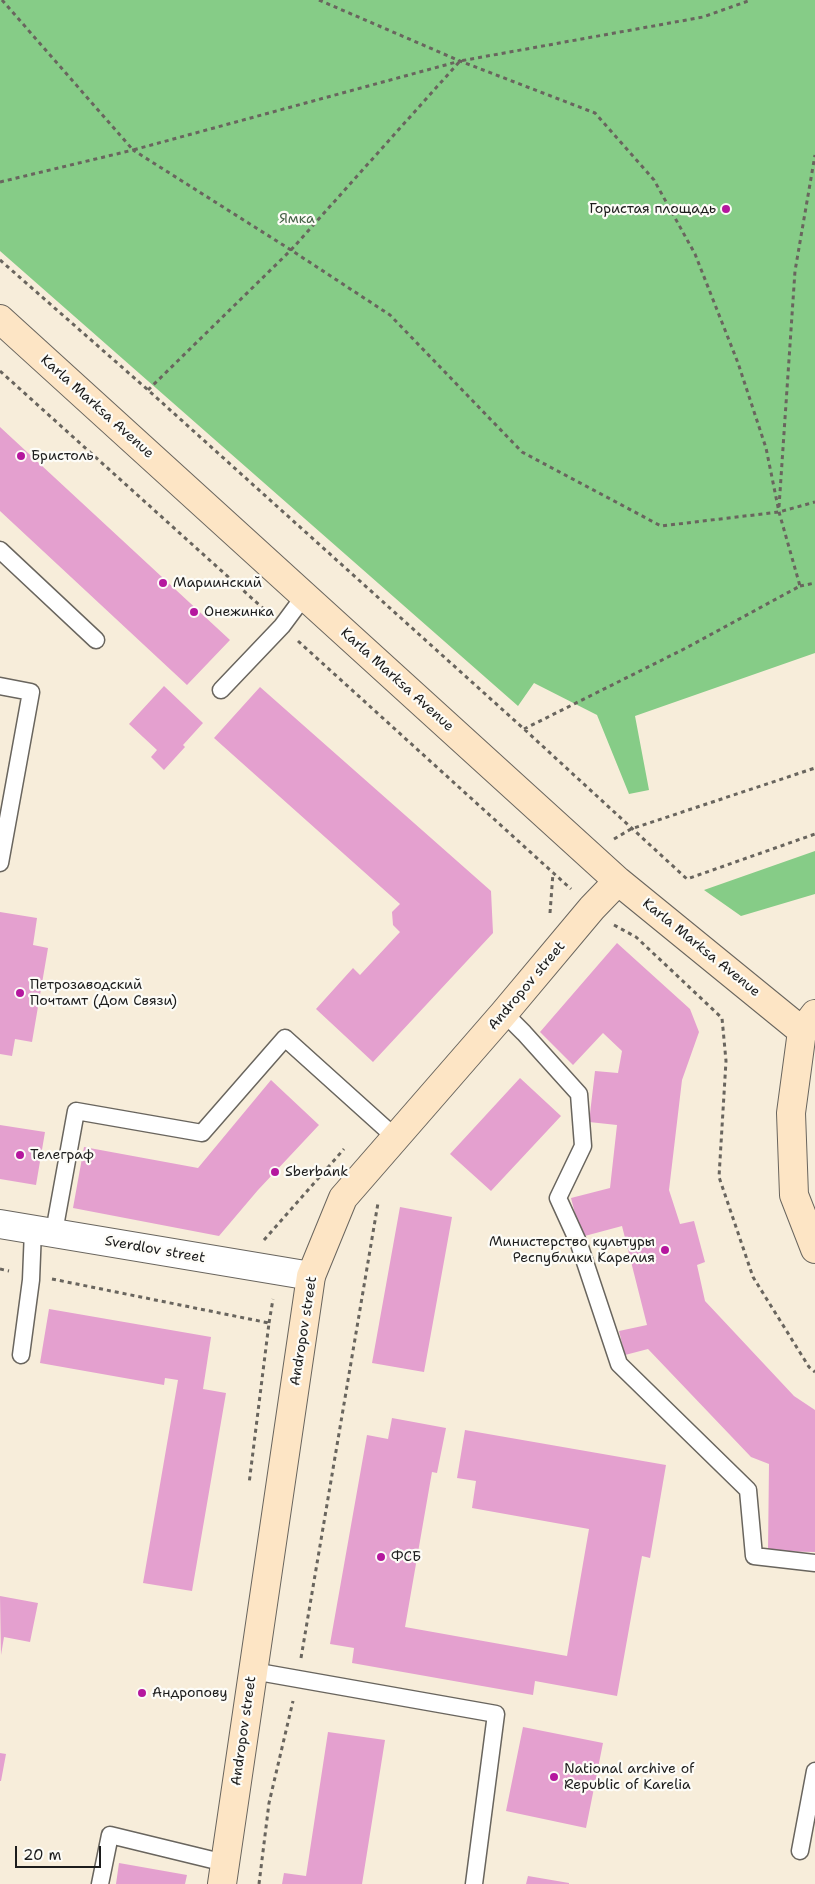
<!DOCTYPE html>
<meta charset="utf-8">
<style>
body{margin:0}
#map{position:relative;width:815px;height:1884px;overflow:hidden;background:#f7edda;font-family:"Shantell Sans",sans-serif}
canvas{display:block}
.scale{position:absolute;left:15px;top:1846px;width:86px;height:22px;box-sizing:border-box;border:2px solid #1c1c1c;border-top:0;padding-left:6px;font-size:15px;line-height:18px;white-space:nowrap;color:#1c1c1c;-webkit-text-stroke:4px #fdfcf7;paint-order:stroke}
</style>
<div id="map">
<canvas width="815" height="1884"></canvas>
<div class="scale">20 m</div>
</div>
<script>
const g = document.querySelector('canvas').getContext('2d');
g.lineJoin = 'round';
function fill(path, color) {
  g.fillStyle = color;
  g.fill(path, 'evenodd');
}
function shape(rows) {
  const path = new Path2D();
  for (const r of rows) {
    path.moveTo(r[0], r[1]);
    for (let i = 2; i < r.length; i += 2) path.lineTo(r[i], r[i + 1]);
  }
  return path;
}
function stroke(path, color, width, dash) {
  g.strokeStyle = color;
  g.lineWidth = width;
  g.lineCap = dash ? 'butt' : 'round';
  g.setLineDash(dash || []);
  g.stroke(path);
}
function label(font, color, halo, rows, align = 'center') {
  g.font = font + ' "Shantell Sans",sans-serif';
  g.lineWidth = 4.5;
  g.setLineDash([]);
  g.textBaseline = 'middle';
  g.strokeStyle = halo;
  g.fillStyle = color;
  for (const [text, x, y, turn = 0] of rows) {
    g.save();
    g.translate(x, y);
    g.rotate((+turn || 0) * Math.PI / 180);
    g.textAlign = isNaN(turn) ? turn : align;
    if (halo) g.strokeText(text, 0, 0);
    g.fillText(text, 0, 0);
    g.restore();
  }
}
const green = shape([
 [0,0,815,0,815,653,635,716,649,790,629,794,597,715,534,683,518,706,0,251],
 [815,851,815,894,741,916,704,890]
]);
const building = shape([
 [0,427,230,640,187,685,0,511],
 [164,686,203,723,183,745,185,747,164,770,151,757,157,750,129,724],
 [260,687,491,891,493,933,373,1062,316,1009,353,968,360,975,400,932,393,925,392,912,400,904,214,738],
 [0,912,37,918,33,945,48,948,32,1042,15,1039,12,1056,0,1054],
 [617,943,690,1009,699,1032,682,1080,669,1190,680,1224,694,1221,705,1262,697,1265,705,1301,794,1396,815,1410,815,1552,768,1551,769,1464,751,1457,648,1349,625,1355,619,1331,647,1325,622,1226,581,1237,571,1198,610,1188,617,1125,589,1122,595,1071,618,1073,622,1051,603,1033,573,1065,540,1032],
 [520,1078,561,1116,491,1191,450,1154],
 [271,1080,319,1125,258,1190,219,1236,73,1208,84,1147,198,1168],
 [0,1125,45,1132,36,1185,0,1179],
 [400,1207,452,1217,424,1372,372,1363],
 [49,1309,211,1337,203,1389,226,1393,192,1591,143,1583,178,1380,165,1378,164,1385,40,1363],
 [392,1418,446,1428,437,1473,432,1472,405,1627,567,1656,589,1529,472,1508,476,1481,457,1478,465,1430,666,1465,650,1558,642,1556,617,1696,535,1681,533,1695,352,1663,354,1648,330,1644,367,1435,388,1439],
 [0,1596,38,1603,30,1642,4,1637,1,1655],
 [523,1727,603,1743,586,1828,506,1811],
 [328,1732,385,1740,362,1884,282,1884,284,1873,306,1876],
 [0,1753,6,1754,1,1781,0,1781],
 [119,1863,187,1875,185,1884,116,1884],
 [528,1876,569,1883,569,1884,526,1884]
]);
const path = shape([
 [2,0,133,150,460,61],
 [319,0,460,61,595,113,654,180,695,254,738,363,766,448,779,512,800,586,686,648,524,729],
 [0,182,133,150,291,250,390,315,522,452,661,526,779,512,815,502],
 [0,260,148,390,524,729,687,879,815,834],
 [0,371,266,611],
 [148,390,291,250,460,61,703,17,751,0],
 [779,507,795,271,815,155],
 [800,586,815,583],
 [298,641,571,889],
 [614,839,631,829,815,768],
 [550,913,553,873],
 [614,925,636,937,722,1018,726,1061,719,1177,753,1277,809,1367,815,1372],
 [264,1240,344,1149],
 [0,1269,9,1271],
 [52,1279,269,1323,249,1484],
 [269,1323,273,1299],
 [301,1658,378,1203],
 [259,1884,269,1803,293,1701]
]);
const lane = shape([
 [0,550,96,640],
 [0,686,31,692,0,863],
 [221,690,282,626,305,595],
 [504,1013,524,1033,579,1094,583,1146,558,1198,579,1244,619,1364,748,1490,754,1556,815,1563],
 [54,1232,76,1111,202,1133,285,1038,396,1138],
 [21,1355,31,1280,33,1230],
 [253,1671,496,1714,474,1884],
 [800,1851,815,1771],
 [100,1884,110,1835,225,1863]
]);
const street = shape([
 [0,1224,311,1276]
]);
const secondary = shape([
 [0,319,618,881,802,1031],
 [815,1014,802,1031,791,1113,794,1195,815,1249],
 [222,1884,311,1276,343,1198,504,1013,592,908,618,881]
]);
const markers = [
 [726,209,5,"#b5179e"],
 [21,456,5,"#b5179e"],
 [163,583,5,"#b5179e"],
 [194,612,5,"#b5179e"],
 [20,993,5,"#b5179e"],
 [20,1155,5,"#b5179e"],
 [275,1172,5,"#b5179e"],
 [665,1250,5,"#b5179e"],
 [381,1557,5,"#b5179e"],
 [142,1693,5,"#b5179e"],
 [554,1777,5,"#b5179e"]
];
const poiNames = [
 ["Гористая площадь",716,209,"right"],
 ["Бристоль",31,456],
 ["Мариинский",173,583],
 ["Онежинка",204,612],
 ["Петрозаводский",30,985],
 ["Почтамт (Дом Связи)",30,1001],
 ["Телеграф",30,1155],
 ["Sberbank",285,1172],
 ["Министерство культуры",655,1242,"right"],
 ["Республики Карелия",655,1258,"right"],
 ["ФСБ",391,1557],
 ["Андропову",152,1693],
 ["National archive of",564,1769],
 ["Republic of Karelia",564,1785]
];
const parkNames = [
 ["Ямка",297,219]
];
const streetNames = [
 ["Karla Marksa Avenue",97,407,42],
 ["Karla Marksa Avenue",397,680,42],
 ["Karla Marksa Avenue",701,948,39],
 ["Andropov street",527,986,-50],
 ["Sverdlov street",155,1250,10],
 ["Andropov street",304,1331,-81],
 ["Andropov street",244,1731,-82]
];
fill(green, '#86cc87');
fill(building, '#e4a0cf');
stroke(lane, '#69655e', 19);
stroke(street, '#69655e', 30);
stroke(secondary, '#69655e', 30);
stroke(path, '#69655e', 3, [4, 4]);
stroke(lane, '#fff', 16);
stroke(street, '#fff', 28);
stroke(secondary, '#fde5c5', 28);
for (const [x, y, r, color] of markers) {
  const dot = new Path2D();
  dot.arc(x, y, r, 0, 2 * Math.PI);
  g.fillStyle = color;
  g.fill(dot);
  stroke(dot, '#fdfcf7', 2);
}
label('14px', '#1c1c1c', '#fdfcf7', poiNames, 'left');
label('14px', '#466247', '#fdfcf7', parkNames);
label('14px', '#1c1c1c', '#fdfcf7', streetNames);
</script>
